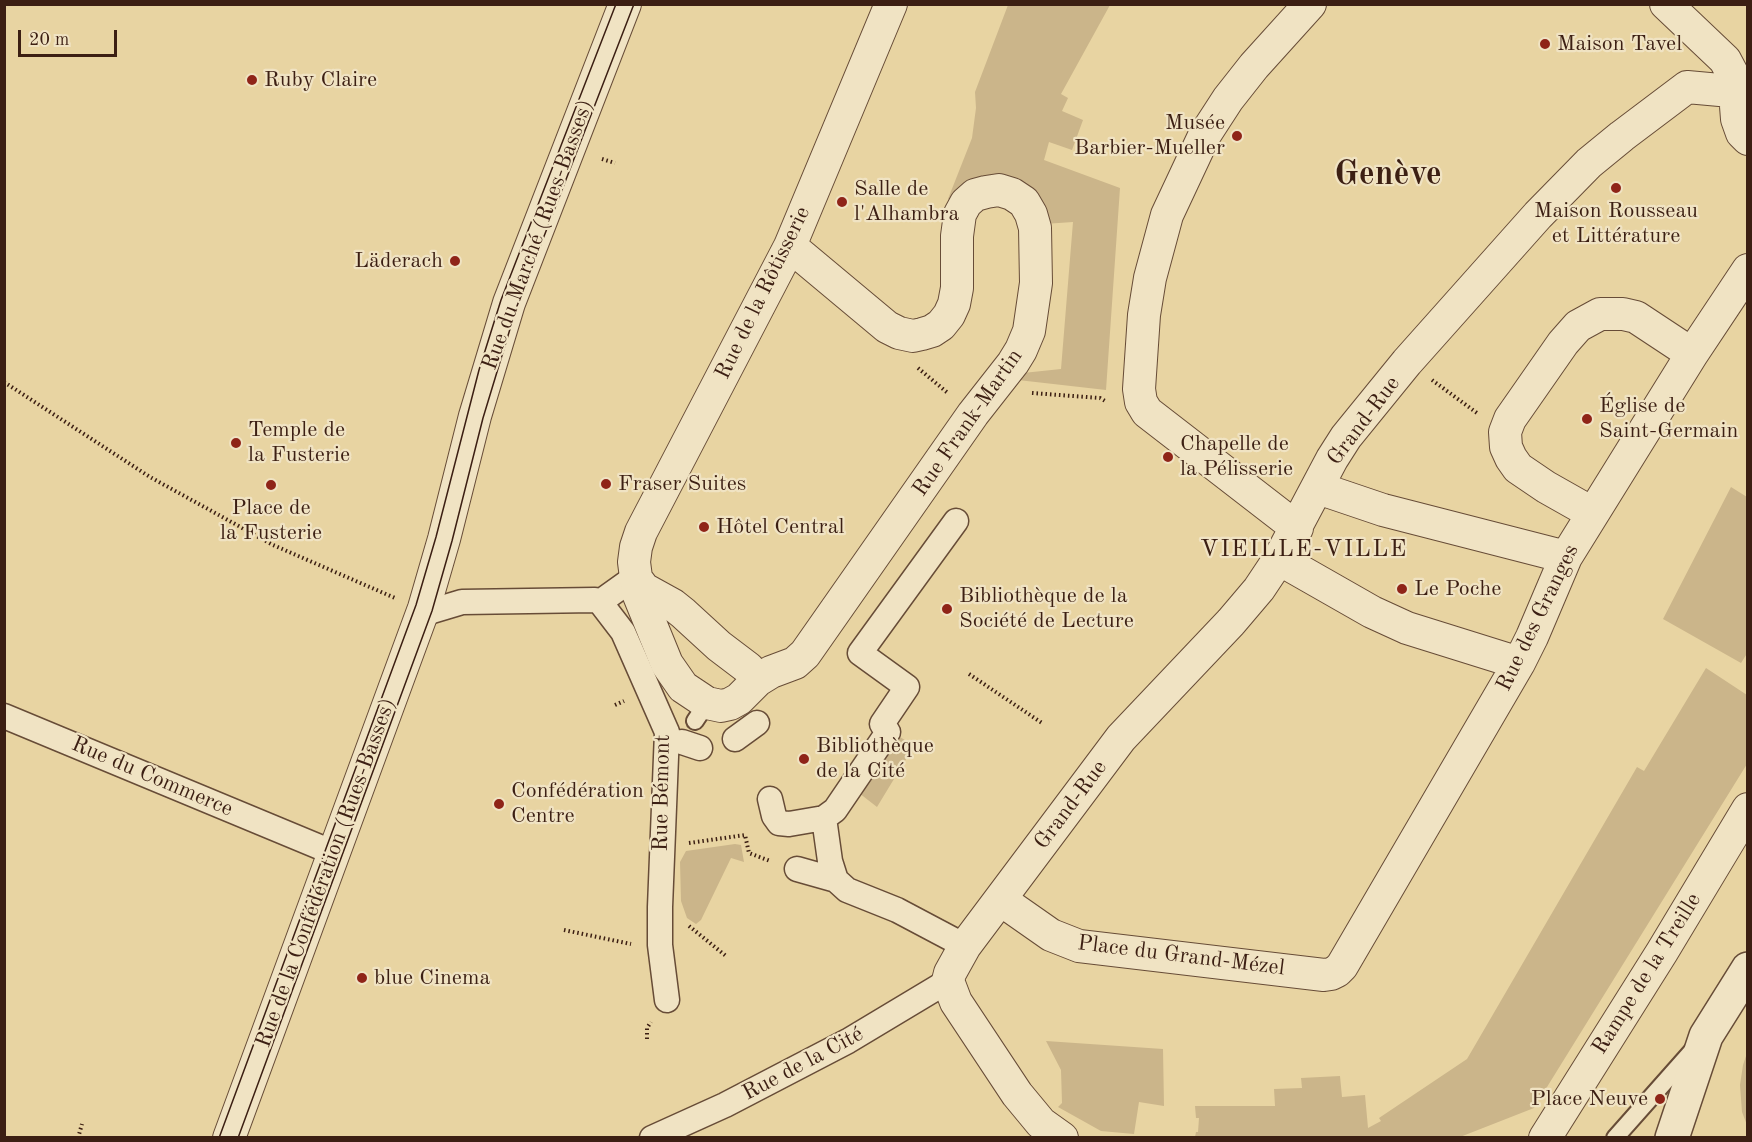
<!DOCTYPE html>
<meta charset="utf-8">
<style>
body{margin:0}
#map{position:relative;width:1752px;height:1142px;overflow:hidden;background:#e8d4a2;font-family:"Old Standard TT",serif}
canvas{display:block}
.frame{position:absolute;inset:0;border:6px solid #3c1f13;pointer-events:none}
.scale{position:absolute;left:18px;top:30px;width:99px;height:27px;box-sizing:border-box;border:3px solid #3c1f13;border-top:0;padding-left:8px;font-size:18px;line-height:21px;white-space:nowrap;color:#3c1f13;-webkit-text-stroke:4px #f0e3c3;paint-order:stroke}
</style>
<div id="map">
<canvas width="1752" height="1142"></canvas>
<div class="frame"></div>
<div class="scale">20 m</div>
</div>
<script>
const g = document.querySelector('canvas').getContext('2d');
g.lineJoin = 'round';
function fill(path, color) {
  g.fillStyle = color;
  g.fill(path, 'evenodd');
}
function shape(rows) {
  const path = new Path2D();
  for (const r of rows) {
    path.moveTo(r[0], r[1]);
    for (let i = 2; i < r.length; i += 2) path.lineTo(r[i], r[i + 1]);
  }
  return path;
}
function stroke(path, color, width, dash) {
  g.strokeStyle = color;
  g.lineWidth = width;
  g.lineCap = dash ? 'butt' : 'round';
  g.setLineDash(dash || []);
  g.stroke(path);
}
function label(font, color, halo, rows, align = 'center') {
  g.font = font + ' "Old Standard TT",serif';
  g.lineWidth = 4.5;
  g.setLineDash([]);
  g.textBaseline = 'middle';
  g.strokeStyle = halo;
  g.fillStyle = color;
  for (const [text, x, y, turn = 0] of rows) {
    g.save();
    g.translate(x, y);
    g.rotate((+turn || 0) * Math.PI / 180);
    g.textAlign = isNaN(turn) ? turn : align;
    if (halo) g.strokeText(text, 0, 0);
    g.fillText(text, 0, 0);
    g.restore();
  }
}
const green = shape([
 [1008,5,1110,5,1061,94,1068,98,1062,111,1083,120,1072,150,1049,142,1044,160,1120,188,1106,390,1018,380,1023,373,1061,369,1073,222,1044,224,1040,200,954,201,948,199,972,138,976,108,975,92],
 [1731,487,1747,497,1748,652,1741,663,1663,619],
 [1706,668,1747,695,1747,764,1534,1108,1460,1137,1195,1137,1196,1132,1198,1132,1199,1118,1196,1118,1195,1106,1275,1106,1274,1089,1302,1088,1301,1078,1340,1076,1342,1097,1365,1095,1368,1128,1381,1121,1379,1118,1467,1059,1637,767,1644,771],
 [897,735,914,746,877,807,859,793],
 [735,844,741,845,744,862,731,858,701,920,696,924,687,918,681,901,680,862,686,851],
 [1046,1041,1163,1049,1164,1106,1139,1102,1134,1134,1101,1131,1058,1107,1062,1103,1061,1070],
 [1747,1053,1747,1125,1742,1112,1740,1085,1743,1065]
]);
const path = shape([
 [602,159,615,163],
 [918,368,949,394],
 [1432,380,1477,413],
 [4,382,150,477,273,545,395,598],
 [1032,393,1100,398,1107,402],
 [969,674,1042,723],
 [615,705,624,701],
 [689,843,745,835,749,853,770,861],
 [689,926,726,956],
 [564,930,631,944],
 [647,1039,647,1028,651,1022],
 [78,1138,82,1124]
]);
const service = shape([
 [695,721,707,703],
 [1615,1138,1693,1050]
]);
const pedestrian = shape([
 [600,602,623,632,667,732,660,907,660,945,667,1000],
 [424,608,432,611,462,602,595,600,600,602,635,577],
 [4,716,334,853],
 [735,739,757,723],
 [682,742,700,748],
 [770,799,774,816,779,823,789,824,824,818,835,810,888,732,882,724,907,687,860,653,956,521],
 [824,818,830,861,836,880,847,890,897,910,965,946],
 [797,869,836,880],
 [652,1138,725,1105,848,1041,948,981]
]);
const minor = shape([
 [1666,4,1725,60,1742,92],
 [1742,92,1736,106,1737,119,1742,133,1748,139],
 [790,246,887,327,899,333,913,336,922,334,932,331,941,325,949,315,954,304,957,288,957,236,960,214,966,203,975,195,986,192,999,190,1012,194,1024,202,1031,214,1035,228,1036,283,1029,331,1021,350,1013,363,973,414,805,654,795,663,771,672,758,680,739,699,730,704,721,706,707,703,683,687,667,664,638,593,634,562,636,547,641,532,790,246,891,4],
 [1318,488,1383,510,1566,557],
 [1592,513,1546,487,1518,468,1511,458,1506,447,1505,432,1510,419,1563,343,1578,326,1600,314,1623,314,1636,317,1692,354],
 [1297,528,1147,412,1141,402,1139,389,1144,315,1150,278,1167,215,1204,136,1228,99,1254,66,1310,4],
 [1279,559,1372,612,1407,628,1519,663],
 [635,577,644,589,673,605,683,613,719,646,748,668,758,680],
 [1001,900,1051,935,1079,946,1324,975,1331,974,1337,971,1342,966,1519,663,1532,637,1566,557,1692,354,1748,270],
 [229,1138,424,608,444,539,475,416,509,303,625,4],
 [1062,1138,1041,1123,1017,1094,956,1002,948,981,950,973,965,946,1121,738,1231,622,1259,589,1279,559,1332,459,1346,437,1407,362,1538,215,1589,163,1622,136,1687,87,1742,92],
 [1545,1138,1662,952,1748,809]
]);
const tertiary = shape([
 [1672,1138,1706,1036,1748,969]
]);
const tram = shape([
 [219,1138,416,605,436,537,479,370,501,300,616,4],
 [238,1138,432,611,452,541,483,418,517,306,634,4]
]);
const markers = [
 [1545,44,6,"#8f2418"],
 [252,80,6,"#8f2418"],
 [1237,136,6,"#8f2418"],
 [1616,188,6,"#8f2418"],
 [842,202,6,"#8f2418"],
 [455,261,6,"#8f2418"],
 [1587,419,6,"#8f2418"],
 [236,443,6,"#8f2418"],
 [1168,457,6,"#8f2418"],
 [606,484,6,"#8f2418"],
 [271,485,6,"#8f2418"],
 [704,527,6,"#8f2418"],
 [1402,589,6,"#8f2418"],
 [947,609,6,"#8f2418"],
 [804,759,6,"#8f2418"],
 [499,804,6,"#8f2418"],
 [362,978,6,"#8f2418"],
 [1660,1099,6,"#8f2418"]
];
const poiNames = [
 ["Maison Tavel",1557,44],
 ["Ruby Claire",264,80],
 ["Musée",1225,123,"right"],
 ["Barbier-Mueller",1225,148,"right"],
 ["Salle de",854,189],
 ["l'Alhambra",854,214],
 ["Maison Rousseau",1616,211,"center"],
 ["et Littérature",1616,236,"center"],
 ["Läderach",443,261,"right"],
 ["Église de",1599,406],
 ["Saint-Germain",1599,431],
 ["Temple de",248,430],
 ["la Fusterie",248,455],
 ["Chapelle de",1180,444],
 ["la Pélisserie",1180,469],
 ["Fraser Suites",618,484],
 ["Place de",271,508,"center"],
 ["la Fusterie",271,533,"center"],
 ["Hôtel Central",716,527],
 ["Le Poche",1414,589],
 ["Bibliothèque de la",959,596],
 ["Société de Lecture",959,621],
 ["Bibliothèque",816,746],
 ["de la Cité",816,771],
 ["Confédération",511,791],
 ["Centre",511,816],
 ["blue Cinema",374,978],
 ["Place Neuve",1648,1099,"right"]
];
const streetNames = [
 ["Rue du Marché (Rues-Basses)",538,235,-70],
 ["Rue de la Rôtisserie",763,293,-64],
 ["Grand-Rue",1364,421,-53],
 ["Rue Frank-Martin",968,423,-55],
 ["Rue des Granges",1538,618,-64],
 ["Rue du Commerce",152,777,23],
 ["Rue Bémont",662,793,-89],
 ["Grand-Rue",1071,805,-53],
 ["Rue de la Confédération (Rues-Basses)",326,873,-70],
 ["Place du Grand-Mézel",1181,956,7],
 ["Rampe de la Treille",1647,974,-58],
 ["Rue de la Cité",803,1064,-28]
];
const neighbourhoodNames = [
 ["VIEILLE-VILLE",1304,550]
];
const townNames = [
 ["Genève",1388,175]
];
fill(green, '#cbb58a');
stroke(service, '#674c37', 20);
stroke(pedestrian, '#674c37', 27);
stroke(minor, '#674c37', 34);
stroke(tertiary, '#674c37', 36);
stroke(path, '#3c1f13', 4, [1.5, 3]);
stroke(service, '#f0e3c3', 16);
stroke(pedestrian, '#f0e3c3', 24);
stroke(minor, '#f0e3c3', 32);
stroke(tertiary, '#f0e3c3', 33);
stroke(tram, '#3c1f13', 1.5);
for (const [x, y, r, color] of markers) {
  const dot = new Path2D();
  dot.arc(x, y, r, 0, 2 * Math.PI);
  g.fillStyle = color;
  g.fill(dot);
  stroke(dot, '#f0e3c3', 2);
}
label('22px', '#3c1f13', '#f0e3c3', poiNames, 'left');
label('22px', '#3c1f13', '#f0e3c3', streetNames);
g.letterSpacing = '1.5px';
label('24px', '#3c1f13', '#f0e3c3', neighbourhoodNames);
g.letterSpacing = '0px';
label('bold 34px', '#3c1f13', '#f0e3c3', townNames);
</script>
